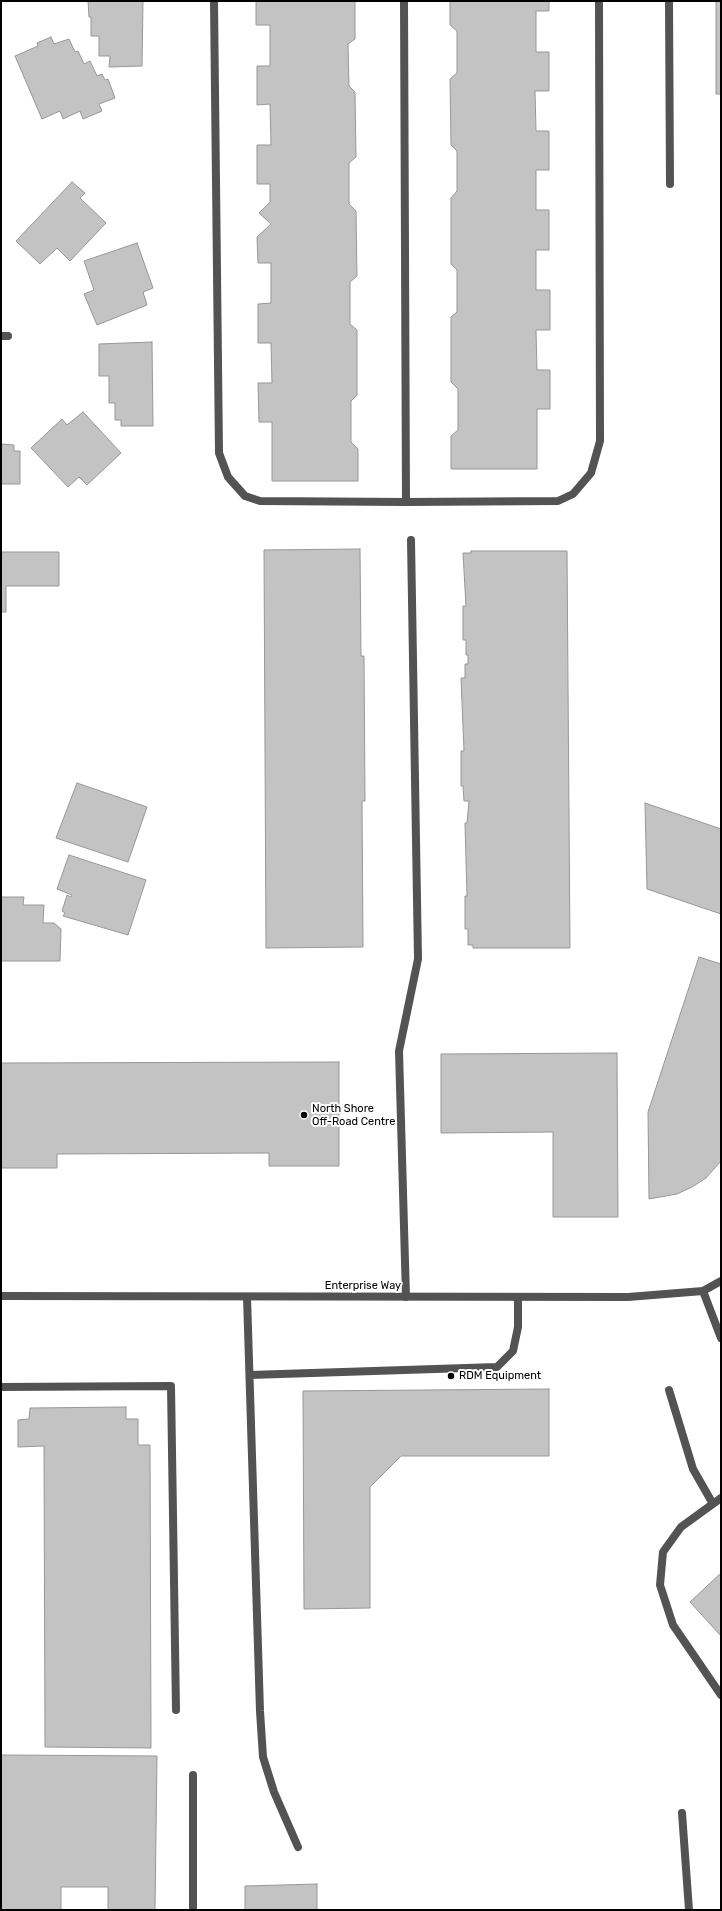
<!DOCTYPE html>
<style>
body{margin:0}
#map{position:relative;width:722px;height:1911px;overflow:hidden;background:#fff;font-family:Rubik,sans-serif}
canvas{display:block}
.frame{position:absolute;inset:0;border:2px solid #000;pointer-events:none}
</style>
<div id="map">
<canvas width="722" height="1911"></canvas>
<div class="frame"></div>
</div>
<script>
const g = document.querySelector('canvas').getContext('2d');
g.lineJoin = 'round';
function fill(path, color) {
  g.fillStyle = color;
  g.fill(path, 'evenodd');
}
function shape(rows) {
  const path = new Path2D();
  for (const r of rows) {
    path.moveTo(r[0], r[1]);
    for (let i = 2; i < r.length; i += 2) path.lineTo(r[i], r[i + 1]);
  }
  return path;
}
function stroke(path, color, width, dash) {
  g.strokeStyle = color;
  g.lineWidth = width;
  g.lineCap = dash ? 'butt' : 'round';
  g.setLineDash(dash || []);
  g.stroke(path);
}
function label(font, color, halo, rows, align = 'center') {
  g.font = font + ' Rubik,sans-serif';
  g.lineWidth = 4;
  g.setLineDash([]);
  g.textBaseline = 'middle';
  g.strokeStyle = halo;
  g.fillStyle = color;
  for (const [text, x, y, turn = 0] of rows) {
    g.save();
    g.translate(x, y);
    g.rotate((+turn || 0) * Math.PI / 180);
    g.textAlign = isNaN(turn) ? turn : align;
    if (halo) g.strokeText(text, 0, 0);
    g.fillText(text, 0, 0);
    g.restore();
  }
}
const building = shape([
 [88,1,143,1,142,66,109,67,110,56,99,56,99,36,91,36,91,17,89,17,88,1],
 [256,1,355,1,355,39,348,44,349,86,355,92,356,157,349,163,349,204,356,211,357,276,350,282,350,324,357,330,357,395,351,401,351,442,358,449,358,481,272,481,272,422,259,422,258,383,272,383,271,343,258,343,258,304,271,303,271,263,258,263,257,237,271,224,259,213,270,202,270,184,257,184,257,145,271,145,270,104,257,105,257,66,270,66,270,25,256,25,256,1],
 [450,1,549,1,549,11,536,11,536,52,549,52,549,91,535,91,536,131,549,131,549,170,536,170,536,210,549,210,549,250,536,250,536,290,550,290,550,330,536,330,537,370,550,370,550,409,537,409,537,469,451,469,451,436,458,430,458,389,451,382,451,317,457,312,457,270,451,264,451,198,457,191,457,151,451,145,450,79,457,73,457,31,450,25,450,1],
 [716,1,721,1,721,94,716,94,716,1],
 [51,37,54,44,69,39,75,52,78,51,84,64,90,61,97,76,102,74,105,80,108,79,115,98,99,104,102,111,83,119,80,111,63,119,60,111,42,119,15,56,38,46,37,43,51,37],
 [72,182,85,193,80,198,106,223,70,261,57,248,40,264,16,241,72,182],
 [137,243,153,288,143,292,147,305,97,325,84,294,94,290,84,261,137,243],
 [152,342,153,426,121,426,121,420,115,420,115,403,109,403,109,376,99,376,99,344,152,342],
 [83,412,121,453,87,485,79,477,68,487,31,448,62,419,67,425,83,412],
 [1,444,14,445,14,451,20,451,20,484,1,484,1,444],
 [360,549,361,656,364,656,365,801,362,801,363,947,266,948,264,550,360,549],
 [471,551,567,551,570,948,473,948,473,945,468,945,468,929,465,929,465,896,467,896,465,823,467,823,469,801,464,801,463,786,461,786,461,751,464,751,461,678,465,678,465,664,468,664,468,655,466,655,466,640,463,640,463,606,466,606,463,553,471,553,471,551],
 [1,552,59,552,59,586,6,586,6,612,1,612,1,552],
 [77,783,147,807,128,862,56,838,77,783],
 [645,803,721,829,721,914,647,889,645,803],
 [69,855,146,880,128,935,63,916,65,913,62,911,67,895,71,897,72,895,57,889,69,855],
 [1,897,24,897,23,905,44,905,43,923,54,923,61,929,60,961,1,961,1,897],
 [699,957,721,964,721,1161,706,1178,692,1187,677,1194,649,1199,648,1112,699,957],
 [617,1053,618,1217,553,1217,553,1132,441,1133,441,1054,617,1053],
 [339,1062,339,1166,269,1166,269,1153,57,1154,57,1168,1,1168,1,1063,339,1062],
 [549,1389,549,1456,401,1456,370,1487,370,1608,304,1609,303,1391,549,1389],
 [126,1407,126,1419,138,1419,138,1445,150,1445,151,1748,45,1747,44,1446,18,1447,18,1420,29,1419,30,1408,126,1407],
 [721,1573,721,1636,690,1602,721,1573],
 [1,1755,157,1756,155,1910,108,1910,108,1887,61,1887,61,1910,1,1910,1,1755],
 [317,1884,317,1910,245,1910,245,1886,317,1884]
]);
const lane = shape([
 [214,1,219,453,228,477,245,496,260,501,406,502,404,1],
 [669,1,670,184],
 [406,502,558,501,573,494,591,473,600,441,599,1],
 [703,1291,721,1338],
 [247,1297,260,1711,263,1757,274,1792,298,1847],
 [406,1297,399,1051,418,959,411,540],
 [250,1375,497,1367,513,1351,518,1327,518,1297],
 [1,1387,171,1386,176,1710],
 [669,1390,693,1469,713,1504],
 [721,1498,681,1527,663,1552,660,1585,673,1625,721,1695],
 [682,1813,689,1910],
 [193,1910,193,1775]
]);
const street = shape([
 [1,336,8,336],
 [1,1296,628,1297,703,1291,721,1281]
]);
const markers = [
 [304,1115,4,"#000"],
 [451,1376,4,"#000"]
];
const poiNames = [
 ["North Shore",312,1109],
 ["Off-Road Centre",312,1122],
 ["RDM Equipment",459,1376]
];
const streetNames = [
 ["Enterprise Way",363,1286]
];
fill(building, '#c3c3c3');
stroke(building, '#979797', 1);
stroke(lane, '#535353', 8);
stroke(street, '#535353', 8);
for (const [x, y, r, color] of markers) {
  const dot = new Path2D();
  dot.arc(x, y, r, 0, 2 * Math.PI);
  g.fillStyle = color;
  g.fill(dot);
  stroke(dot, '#fff', 1.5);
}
label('11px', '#000', '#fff', poiNames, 'left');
label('11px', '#000', '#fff', streetNames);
</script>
